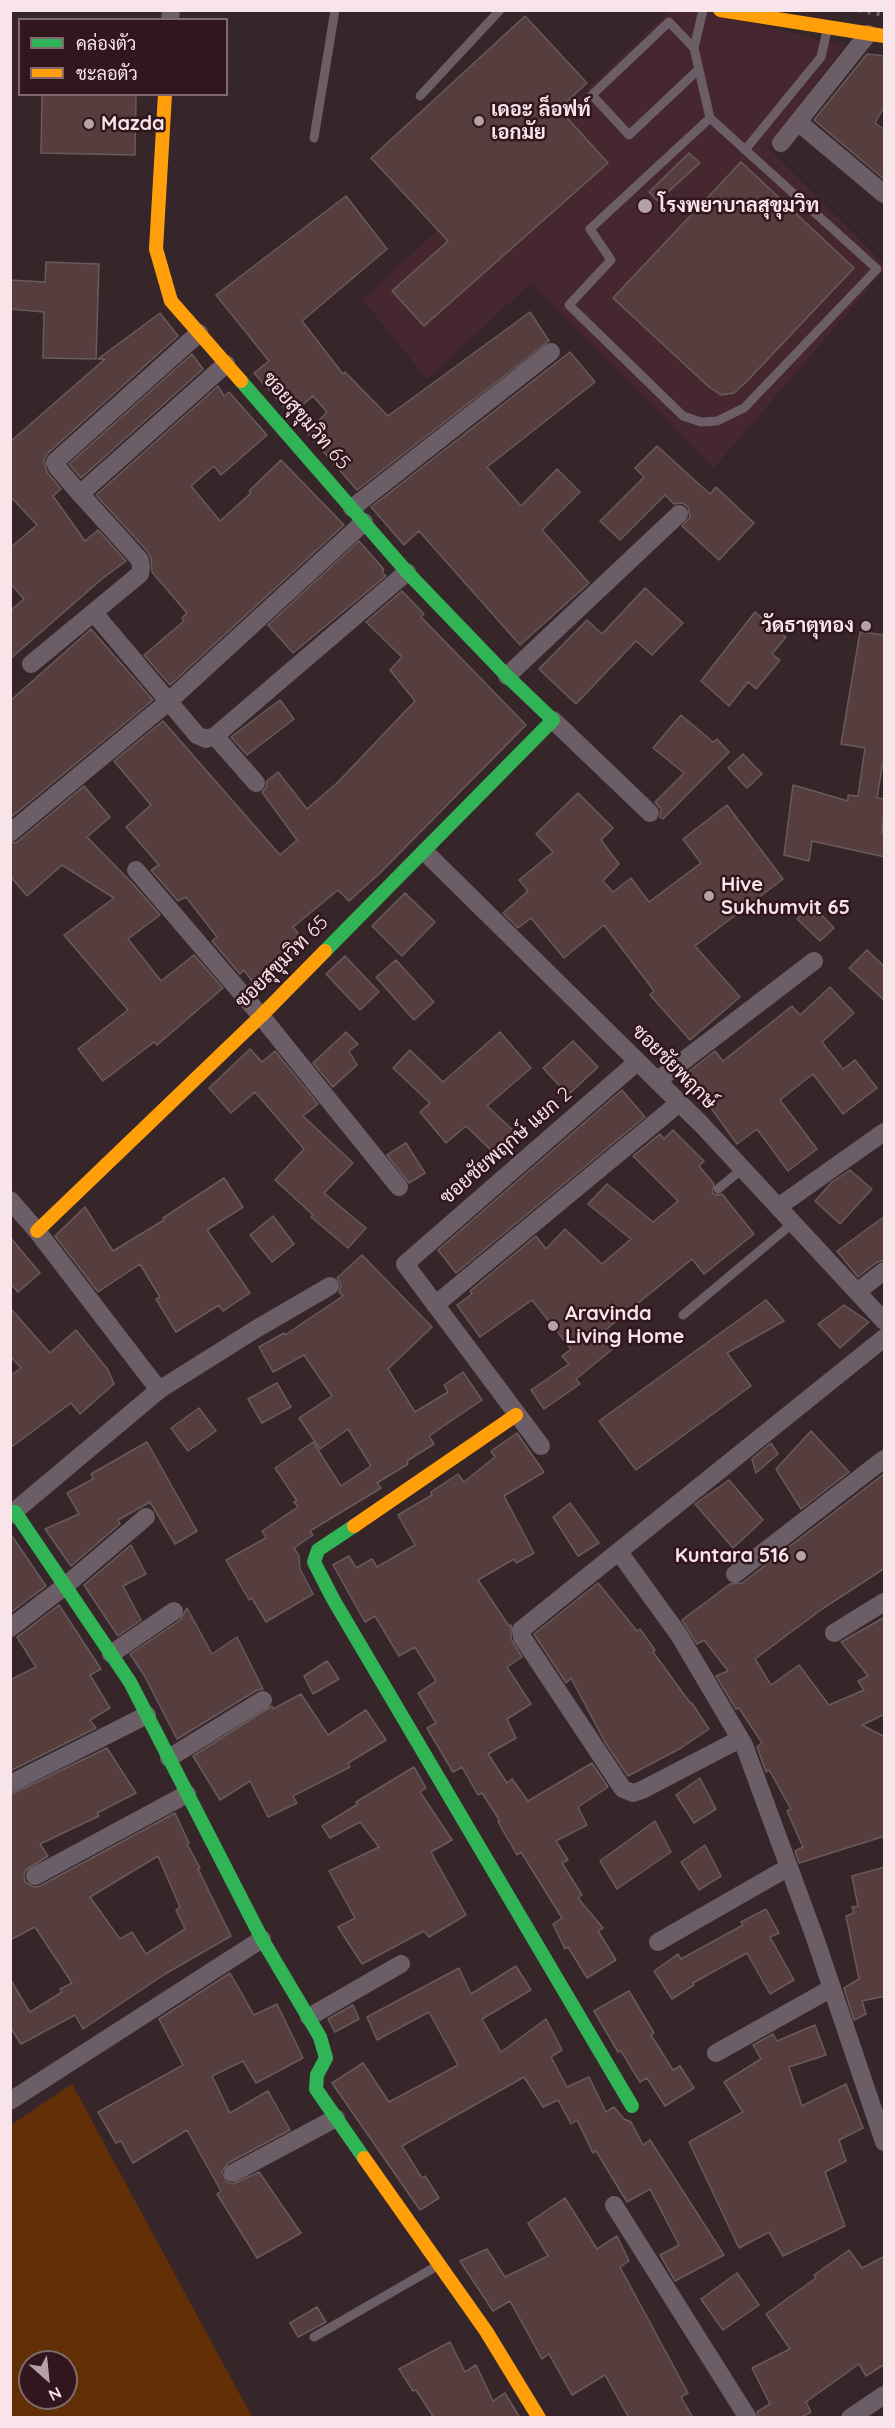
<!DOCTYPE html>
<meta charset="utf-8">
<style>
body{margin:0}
#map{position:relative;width:895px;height:2428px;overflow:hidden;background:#36262a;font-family:Quicksand,Sarabun,sans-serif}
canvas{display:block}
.frame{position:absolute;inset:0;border:12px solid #f9e5e9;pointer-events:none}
.legend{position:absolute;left:18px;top:18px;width:210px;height:78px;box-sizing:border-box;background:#31161e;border:2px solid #81696f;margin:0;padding:8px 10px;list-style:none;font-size:18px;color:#f9e5e9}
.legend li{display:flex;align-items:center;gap:12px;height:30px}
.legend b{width:30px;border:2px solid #81696f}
.north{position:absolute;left:18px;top:2350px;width:60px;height:60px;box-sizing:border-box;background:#31161e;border:2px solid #81696f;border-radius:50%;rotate:153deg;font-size:16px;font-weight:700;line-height:24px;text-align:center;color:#f9e5e9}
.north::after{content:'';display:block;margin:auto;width:21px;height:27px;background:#b5a2a6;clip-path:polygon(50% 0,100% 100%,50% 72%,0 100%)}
</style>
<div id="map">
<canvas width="895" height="2428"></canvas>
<div class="frame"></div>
<ul class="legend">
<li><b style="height:8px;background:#30b455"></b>คล่องตัว</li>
<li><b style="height:8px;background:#ff9f0a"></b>ชะลอตัว</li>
</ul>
<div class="north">N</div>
</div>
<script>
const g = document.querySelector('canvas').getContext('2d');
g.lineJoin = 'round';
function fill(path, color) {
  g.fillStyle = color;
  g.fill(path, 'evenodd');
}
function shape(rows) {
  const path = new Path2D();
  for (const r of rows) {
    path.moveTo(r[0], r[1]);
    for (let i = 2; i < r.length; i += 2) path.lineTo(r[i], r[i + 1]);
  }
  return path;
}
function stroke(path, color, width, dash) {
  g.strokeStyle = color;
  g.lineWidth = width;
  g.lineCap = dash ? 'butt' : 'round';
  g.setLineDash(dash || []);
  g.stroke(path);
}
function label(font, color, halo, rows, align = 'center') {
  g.font = font + ' Quicksand,Sarabun,sans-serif';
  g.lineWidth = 5;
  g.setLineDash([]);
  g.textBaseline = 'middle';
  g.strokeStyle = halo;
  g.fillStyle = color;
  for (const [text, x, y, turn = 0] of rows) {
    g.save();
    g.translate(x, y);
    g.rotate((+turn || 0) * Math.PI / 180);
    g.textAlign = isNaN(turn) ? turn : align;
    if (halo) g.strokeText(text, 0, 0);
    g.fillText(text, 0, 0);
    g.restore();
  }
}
const built = shape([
 [670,11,702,11,844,46,768,148,884,264,884,270,714,468,531,283,427,379,363,300]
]);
const green = shape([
 [72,2084,252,2417,11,2417,11,2125],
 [30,2362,66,2362,66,2398,30,2398]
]);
const building = shape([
 [525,16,587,83,559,109,608,163,424,326,392,291,448,241,371,158,525,16],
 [867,54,885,56,885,105,875,123,885,130,885,180,814,120,867,54],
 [42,94,136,94,135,155,41,153,42,94],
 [689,153,700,163,658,201,649,192,689,153],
 [741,162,854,268,748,380,734,393,721,395,709,387,613,298,741,162],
 [346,196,387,249,302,321,343,374,345,372,388,416,530,312,549,341,357,490,307,433,327,412,313,396,291,415,254,373,269,361,216,295,346,196],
 [46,262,99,264,96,359,43,358,44,312,10,309,10,280,45,282,46,262],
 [160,313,178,336,47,454,44,460,47,472,61,489,53,496,85,541,98,530,126,561,103,578,10,659,10,611,24,599,10,583,10,548,37,525,10,496,10,442,105,359,98,359,160,313],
 [570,352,595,382,487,467,521,506,557,469,580,492,542,530,589,583,520,645,419,531,404,545,371,507,570,352],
 [192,354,203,369,81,478,69,464,192,354],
 [218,386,224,396,229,392,267,435,221,475,214,466,191,486,220,521,251,493,249,491,281,460,344,525,170,685,144,655,184,621,182,618,187,613,152,572,151,558,148,552,96,495,218,386],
 [657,446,710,494,716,487,754,523,719,560,682,526,690,517,688,507,682,503,674,504,665,495,620,540,600,521,644,477,635,468,657,446],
 [359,541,381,566,384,570,382,572,386,576,293,653,268,625,359,541],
 [645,588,683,623,652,655,636,641,576,704,539,669,587,620,602,634,645,588],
 [402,591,424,614,421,617,526,725,379,874,349,901,338,890,293,927,307,944,255,985,244,970,240,974,212,941,217,937,186,897,178,901,151,870,159,865,126,827,151,805,114,761,163,721,280,855,297,840,262,792,266,787,267,781,278,772,307,809,338,782,415,701,390,670,402,657,366,622,402,591],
 [755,612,786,637,772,654,780,660,756,689,748,682,729,706,701,681,755,612],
 [91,629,153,700,10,818,10,701,91,629],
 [860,632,885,635,885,750,877,798,885,799,882,833,885,834,885,857,812,841,809,861,784,855,793,785,848,801,848,795,858,796,865,748,841,744,860,632],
 [280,700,294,719,247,755,231,737,280,700],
 [681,715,713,742,717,739,729,752,663,819,660,817,661,809,655,802,684,773,653,748,681,715],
 [743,754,762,774,747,788,728,768,743,754],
 [84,786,110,817,87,837,133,884,160,915,128,939,161,981,194,955,223,988,157,1045,154,1042,103,1081,78,1049,128,1010,64,935,114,898,62,865,27,896,10,876,10,844,17,842,84,786],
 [578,793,613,828,601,840,619,864,603,881,613,892,631,878,649,902,701,863,683,839,727,805,783,879,695,946,740,997,690,1040,650,995,654,991,604,925,564,958,531,918,518,928,503,913,528,891,519,880,553,852,536,834,578,793],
 [405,893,435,922,402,956,372,926,405,893],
 [812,905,834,928,820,941,797,919,812,905],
 [867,950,885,967,885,1001,849,968,867,950],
 [345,956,379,992,360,1010,326,974,345,956],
 [396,960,434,1002,414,1020,376,977,396,960],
 [830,987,854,1013,822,1042,843,1069,855,1060,877,1088,843,1114,813,1074,780,1100,817,1149,788,1171,757,1129,737,1144,711,1108,714,1106,688,1072,715,1051,723,1061,792,1006,800,1015,830,987],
 [346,1032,358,1044,349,1051,357,1065,333,1087,313,1063,346,1032],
 [500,1032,531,1068,487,1106,516,1133,496,1155,466,1126,446,1143,420,1112,430,1103,393,1068,410,1050,443,1082,500,1032],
 [573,1041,598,1067,568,1095,543,1068,573,1041],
 [250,1049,262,1062,275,1051,318,1104,303,1116,353,1163,324,1193,366,1228,348,1248,311,1217,313,1215,275,1180,304,1149,255,1092,231,1113,209,1088,250,1049],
 [622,1090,645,1117,456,1273,438,1250,622,1090],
 [673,1130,704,1161,699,1166,714,1184,712,1193,716,1195,722,1194,754,1234,704,1274,692,1259,603,1332,615,1347,576,1379,580,1384,544,1409,531,1390,569,1364,562,1356,571,1349,532,1300,480,1337,457,1305,472,1294,470,1291,536,1236,546,1249,565,1229,602,1264,631,1239,588,1204,607,1184,653,1222,678,1201,633,1156,660,1134,664,1139,673,1130],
 [406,1143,425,1173,409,1183,387,1155,406,1143],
 [850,1170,872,1189,840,1224,815,1201,832,1182,850,1170],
 [224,1178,243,1207,207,1230,250,1293,223,1311,219,1305,176,1332,156,1299,160,1297,140,1264,98,1292,55,1236,85,1207,113,1251,164,1220,163,1218,224,1178],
 [273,1216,294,1244,272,1262,250,1235,273,1216],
 [885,1216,885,1260,877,1262,858,1277,837,1251,885,1216],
 [10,1237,40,1273,18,1292,10,1283,10,1237],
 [362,1255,432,1327,388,1369,415,1412,448,1392,444,1385,463,1372,482,1400,429,1436,434,1444,407,1461,408,1464,377,1483,381,1488,310,1531,313,1535,294,1548,299,1556,300,1569,313,1594,266,1622,252,1598,249,1600,226,1560,266,1538,262,1531,298,1507,294,1502,297,1501,275,1468,313,1442,341,1486,371,1466,348,1429,320,1449,299,1418,332,1396,304,1355,273,1372,259,1347,284,1333,285,1335,343,1296,339,1292,341,1285,337,1278,362,1255],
 [766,1300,784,1321,727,1353,751,1386,636,1470,599,1421,766,1300],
 [844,1305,869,1322,840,1348,818,1324,844,1305],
 [10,1308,50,1353,76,1330,108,1370,114,1384,80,1414,71,1403,10,1448,10,1376,21,1368,10,1356,10,1308],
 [277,1383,291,1407,262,1423,248,1399,277,1383],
 [199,1408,216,1431,188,1451,171,1428,199,1408],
 [811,1431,849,1472,801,1509,776,1469,811,1431],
 [517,1433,544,1472,504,1496,534,1553,516,1563,514,1559,478,1580,509,1626,511,1625,511,1639,522,1657,507,1667,531,1704,507,1719,516,1738,488,1754,507,1783,512,1779,528,1801,592,1763,608,1787,578,1807,587,1825,556,1841,568,1860,562,1863,582,1895,578,1898,603,1928,598,1931,616,1960,587,1978,568,1947,565,1949,553,1924,562,1918,521,1852,517,1855,498,1822,500,1821,482,1793,478,1795,462,1767,453,1772,427,1728,436,1723,418,1693,436,1681,415,1647,399,1656,375,1616,365,1622,333,1565,349,1556,356,1568,372,1559,377,1567,415,1545,398,1515,432,1495,431,1492,458,1474,464,1482,495,1457,491,1451,517,1433],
 [147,1442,197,1531,175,1544,150,1502,118,1520,120,1524,71,1566,45,1529,79,1514,67,1493,93,1479,91,1474,147,1442],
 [771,1443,778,1454,756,1473,752,1459,771,1443],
 [885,1473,885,1568,822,1609,755,1659,771,1685,799,1665,829,1705,864,1690,858,1681,868,1676,841,1642,885,1617,885,1714,862,1725,885,1737,885,1836,799,1863,795,1851,803,1847,787,1811,791,1809,769,1770,766,1772,757,1747,762,1743,739,1708,736,1709,716,1676,728,1671,704,1640,697,1644,682,1620,730,1584,742,1583,885,1473],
 [729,1480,763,1520,733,1548,695,1504,729,1480],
 [570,1503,599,1543,578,1556,553,1517,570,1503],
 [10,1533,46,1586,10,1613,10,1533],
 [131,1545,146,1574,123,1586,141,1620,118,1636,84,1585,131,1545],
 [598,1583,637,1631,640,1629,655,1650,653,1652,691,1704,692,1703,709,1729,681,1748,628,1776,605,1742,571,1678,566,1683,534,1634,598,1583],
 [59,1605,101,1669,90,1675,110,1708,90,1720,96,1728,10,1771,10,1680,36,1667,17,1637,59,1605],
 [187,1608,212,1654,237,1637,263,1689,257,1690,177,1739,144,1675,130,1654,180,1620,187,1608],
 [327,1661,339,1679,313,1694,304,1676,327,1661],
 [301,1694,328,1735,366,1710,386,1740,348,1763,350,1767,293,1796,297,1803,268,1817,250,1781,220,1800,193,1756,272,1706,273,1709,301,1694],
 [107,1748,136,1793,97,1813,99,1816,40,1844,48,1856,26,1870,24,1875,25,1882,34,1887,40,1886,175,1813,189,1843,187,1844,200,1868,198,1869,231,1936,165,1974,83,2029,75,2015,21,2044,10,2027,10,1979,30,2012,62,1992,60,1989,72,1983,35,1927,10,1940,10,1795,107,1748],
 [158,1856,180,1907,176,1910,185,1929,146,1954,132,1932,120,1939,90,1897,158,1856],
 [414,1767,426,1788,420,1792,452,1840,431,1852,466,1915,429,1937,424,1931,362,1964,338,1927,355,1918,329,1871,379,1847,360,1822,330,1838,322,1826,358,1804,356,1802,414,1767],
 [700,1778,716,1809,694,1823,676,1795,700,1778],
 [655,1821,671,1852,617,1889,600,1861,655,1821],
 [705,1845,721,1876,699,1890,681,1862,705,1845],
 [885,1867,885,1996,862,2001,866,2014,854,2020,844,1988,859,1979,846,1916,854,1913,852,1907,858,1906,852,1876,885,1867],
 [766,1909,779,1933,770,1937,794,1980,770,1994,747,1953,693,1983,694,1985,672,1999,654,1971,678,1954,681,1959,743,1925,741,1922,766,1909],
 [516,1966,531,1990,482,2019,501,2052,546,2019,562,2050,551,2057,567,2087,589,2077,606,2112,614,2107,624,2119,631,2122,643,2145,650,2140,724,2255,675,2281,660,2255,679,2245,650,2189,627,2202,596,2151,593,2153,577,2120,571,2124,558,2100,543,2107,524,2077,402,2146,422,2178,425,2176,439,2198,420,2210,332,2083,363,2063,389,2102,458,2065,429,2012,377,2040,367,2017,459,1968,471,1994,516,1966],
 [230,1973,254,2015,277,2004,303,2058,256,2083,243,2061,212,2076,230,2113,268,2091,290,2130,228,2163,222,2172,227,2182,233,2184,259,2172,301,2233,257,2258,217,2194,221,2191,187,2130,133,2163,121,2141,116,2143,98,2112,183,2065,159,2019,230,1973],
 [629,1991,654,2033,651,2035,673,2070,680,2066,694,2088,665,2106,647,2078,640,2082,621,2051,618,2052,594,2011,629,1991],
 [353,2005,359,2019,335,2032,328,2019,353,2005],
 [815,2025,826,2055,789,2067,802,2106,846,2084,863,2128,839,2140,846,2161,825,2172,845,2226,783,2256,769,2232,739,2248,689,2142,743,2112,724,2082,761,2059,753,2045,773,2034,777,2041,815,2025],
 [565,2198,597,2249,617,2236,629,2261,620,2267,688,2393,681,2397,693,2418,629,2418,605,2375,572,2395,549,2354,542,2359,510,2301,493,2311,460,2261,487,2249,505,2277,548,2256,528,2223,565,2198],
 [849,2250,862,2268,885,2256,885,2364,866,2376,859,2364,806,2402,811,2412,800,2418,759,2418,757,2412,770,2404,752,2368,790,2349,766,2314,816,2278,814,2275,849,2250],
 [737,2273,759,2305,723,2330,701,2299,737,2273],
 [317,2307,326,2322,298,2337,290,2323,317,2307],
 [450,2342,465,2372,476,2365,493,2401,505,2393,520,2418,434,2418,416,2390,413,2391,399,2369,450,2342]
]);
const lane = shape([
 [703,10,694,48,710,118],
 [694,48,669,22,592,95,629,135,699,69],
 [420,96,500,10],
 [710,118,877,269,744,408,717,421,701,422,683,416,569,305,611,260,590,229,710,118],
 [314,138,335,10],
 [745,150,821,57,827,31],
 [718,1189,742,1169],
 [683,1315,793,1223],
 [314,2337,437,2266]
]);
const street = shape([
 [170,20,171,10],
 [798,122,884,194],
 [781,143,868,34],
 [80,494,226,364],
 [352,508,551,352],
 [94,613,197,735,206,739,215,736,407,572],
 [31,664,140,574,141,567,140,560,74,487,57,467,55,462,199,333],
 [507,676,679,514],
 [553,720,650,813],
 [215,736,256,783],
 [10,833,168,702,364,522],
 [425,852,702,1125,884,1321],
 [136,870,261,1016,399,1187],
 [657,1081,814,961],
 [10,1200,37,1231,159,1390],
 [778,1207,884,1132],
 [857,1292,884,1271],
 [435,1305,679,1103],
 [541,1446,405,1264,637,1062],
 [10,1515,159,1390,256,1329,330,1286],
 [619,1552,679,1635,744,1745,815,1938,884,2142],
 [735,1574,884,1459],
 [10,1628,65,1586,146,1517],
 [834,1633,884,1602],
 [111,1654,174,1611],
 [740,1739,642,1790,633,1793,623,1789,522,1637,521,1630,884,1338],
 [169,1758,263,1700],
 [10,1784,147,1715],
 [35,1876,187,1794],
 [658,1942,789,1867],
 [309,2017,401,1964],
 [716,2053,832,1988],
 [10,2101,262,1939],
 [233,2173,336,2118],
 [614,2205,748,2418],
 [850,2418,884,2395]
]);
const fast = shape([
 [241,381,407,572,507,676,553,720,325,951],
 [15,1512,130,1682,262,1939,320,2037,326,2058,317,2075,316,2089,364,2158],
 [354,1526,318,1550,314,1562,333,1599,632,2106]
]);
const slow = shape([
 [720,10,884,36],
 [165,94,156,249,171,301,241,381],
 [37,1231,261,1016,325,951],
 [354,1526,516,1415],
 [364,2158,486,2331,539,2418]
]);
const rail = shape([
 [859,10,884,15]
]);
const markers = [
 [479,121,6,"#b5a2a6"],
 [89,124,6,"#b5a2a6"],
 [645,206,8,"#b5a2a6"],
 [866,626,6,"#b5a2a6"],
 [709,896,6,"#b5a2a6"],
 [553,1326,6,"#b5a2a6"],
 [801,1556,6,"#b5a2a6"]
];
const poiNames = [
 ["เดอะ ล็อฟท์",491,110],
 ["เอกมัย",491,133],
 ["Mazda",101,124],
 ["โรงพยาบาลสุขุมวิท",658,206],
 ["วัดธาตุทอง",854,626,"right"],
 ["Hive",721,885],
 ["Sukhumvit 65",721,908],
 ["Aravinda",565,1314],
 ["Living Home",565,1337],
 ["Kuntara 516",789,1556,"right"]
];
const streetNames = [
 ["ซอยสุขุมวิท 65",306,421,49],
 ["ซอยสุขุมวิท 65",282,962,-45],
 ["ซอยชัยพฤกษ์",674,1067,45],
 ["ซอยชัยพฤกษ์ แยก 2",506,1146,-41]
];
fill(built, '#46262f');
fill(green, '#622f06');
fill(building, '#563d3e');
stroke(building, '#695b5c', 1.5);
stroke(lane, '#6c5e66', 9);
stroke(street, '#6c5e66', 18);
stroke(fast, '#30b455', 14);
stroke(slow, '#ff9f0a', 14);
stroke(rail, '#6d6066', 4.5, [3, 6]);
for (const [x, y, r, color] of markers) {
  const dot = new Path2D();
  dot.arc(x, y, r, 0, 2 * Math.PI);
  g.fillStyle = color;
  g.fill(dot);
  stroke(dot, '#31161e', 2);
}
label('bold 20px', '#f9e5e9', '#31161e', poiNames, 'left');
label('20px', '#f9e5e9', '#31161e', streetNames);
</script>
